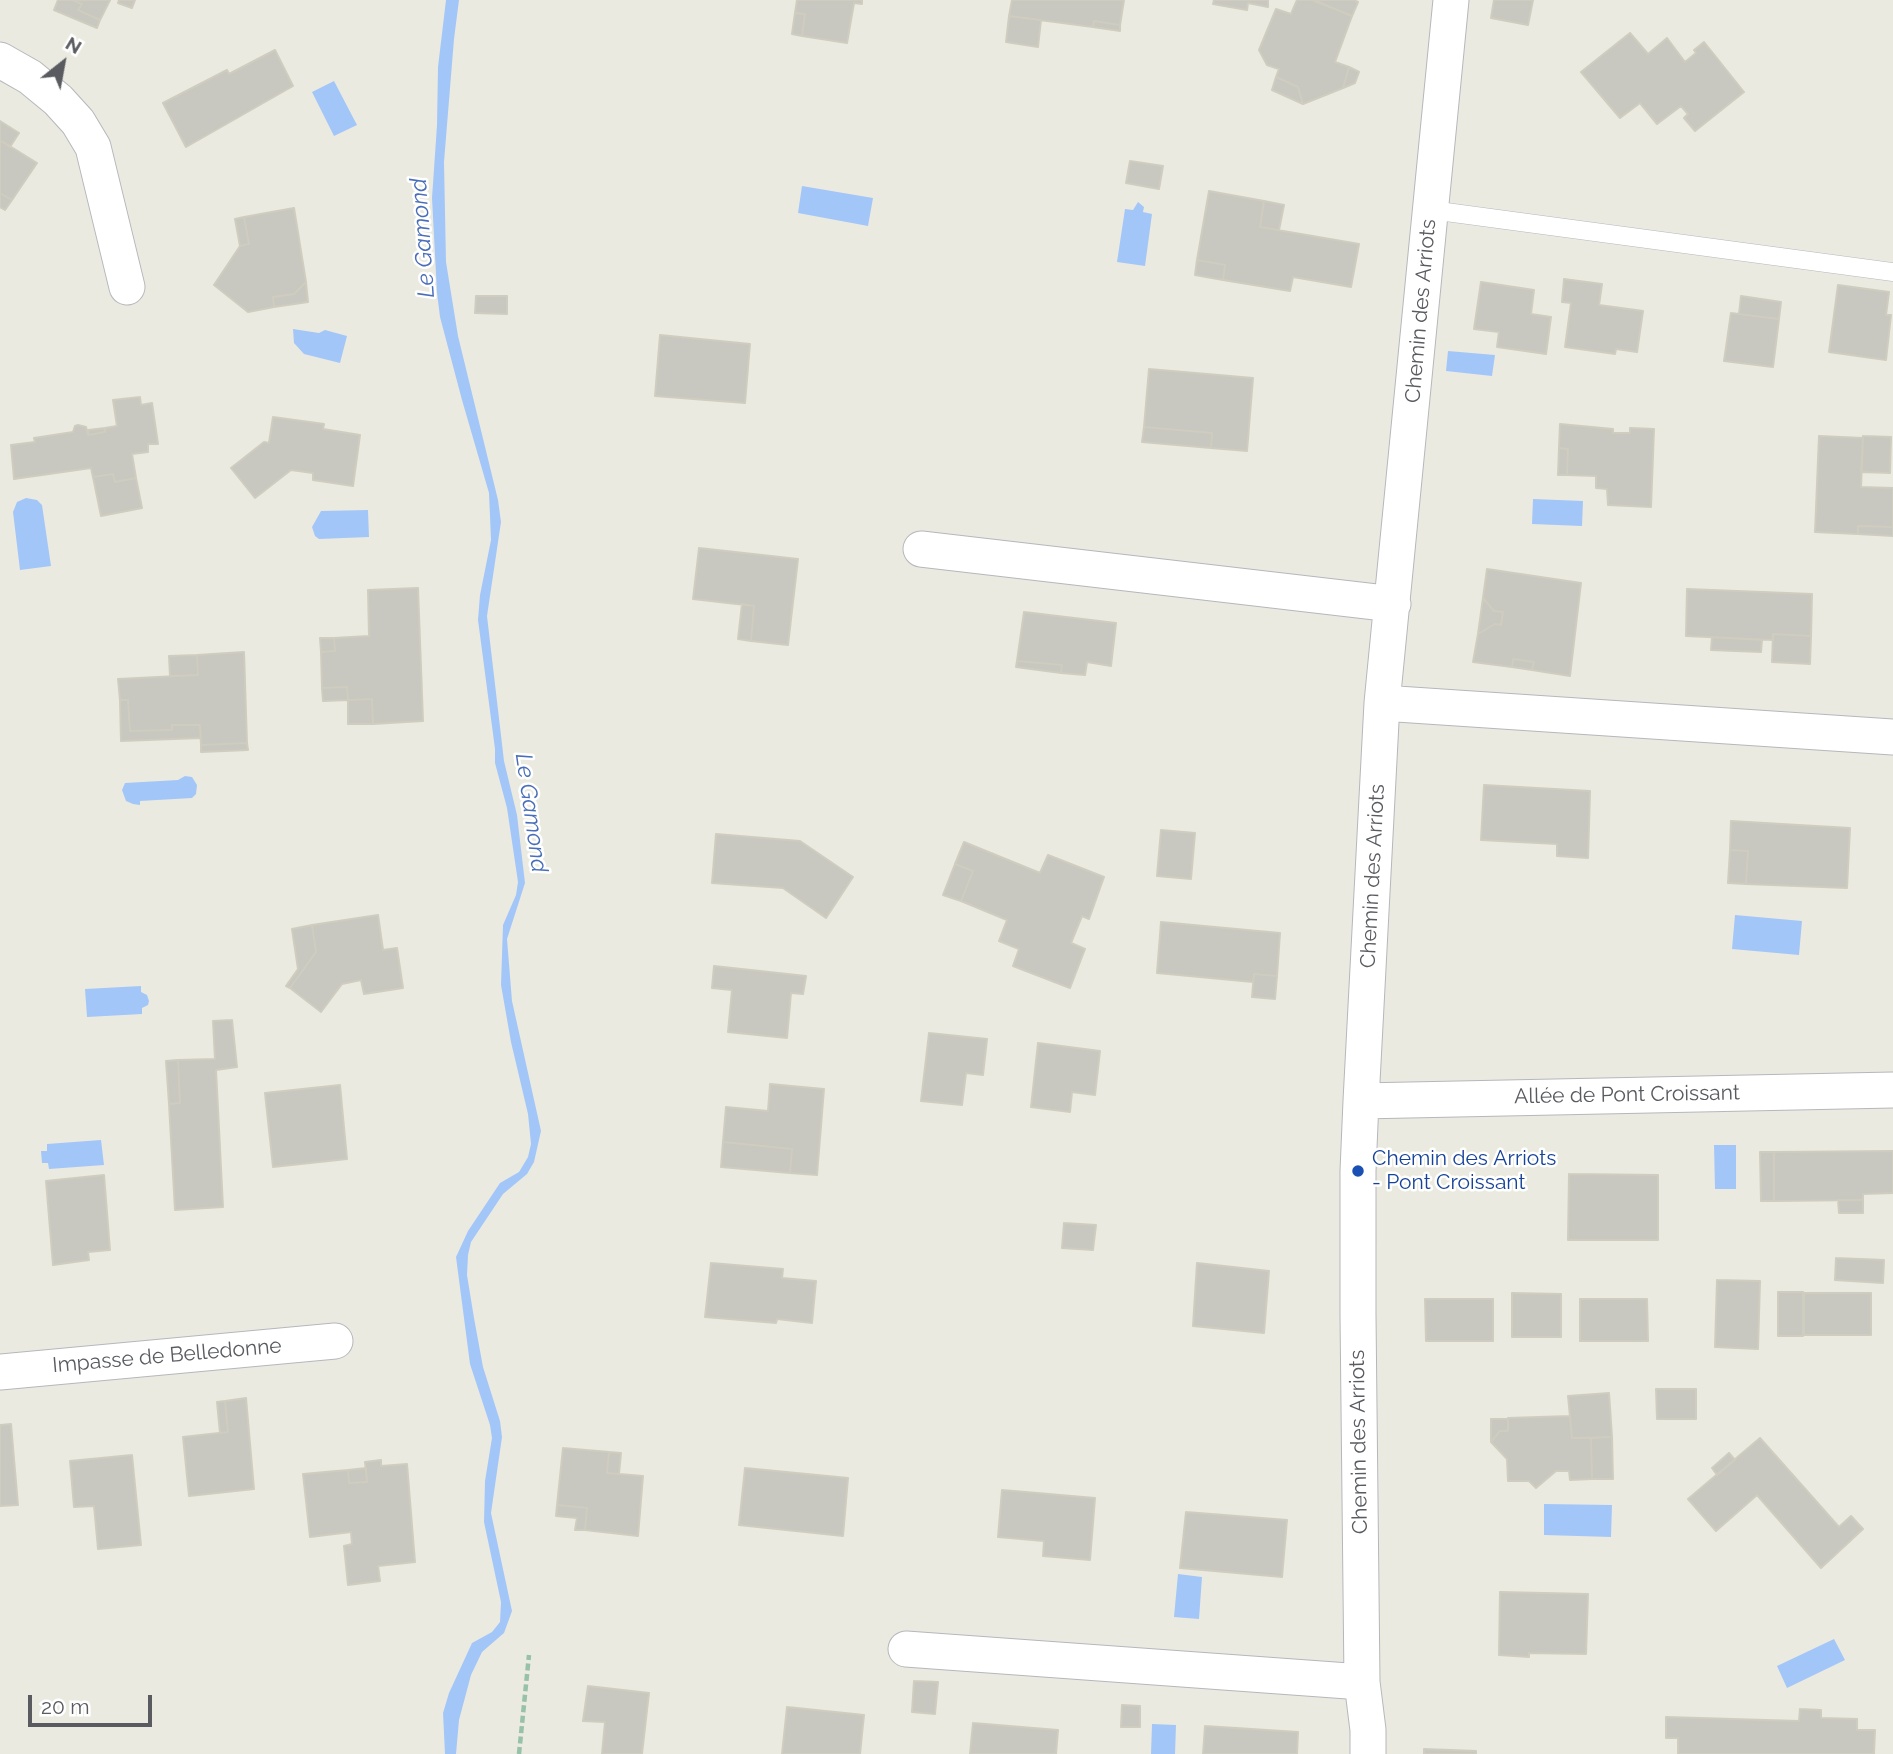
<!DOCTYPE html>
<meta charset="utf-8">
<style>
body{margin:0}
#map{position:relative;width:1893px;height:1754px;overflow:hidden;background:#ebeae0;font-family:Raleway,sans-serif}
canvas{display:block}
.north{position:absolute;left:28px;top:28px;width:70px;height:70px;-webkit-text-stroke:5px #fff;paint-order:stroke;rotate:31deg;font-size:19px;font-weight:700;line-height:28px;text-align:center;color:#595b60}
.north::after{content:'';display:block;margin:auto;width:24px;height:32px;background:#595b60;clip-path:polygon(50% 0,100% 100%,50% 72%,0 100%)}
.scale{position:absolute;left:28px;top:1695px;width:124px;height:32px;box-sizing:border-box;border:4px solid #595b60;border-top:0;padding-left:9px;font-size:21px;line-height:24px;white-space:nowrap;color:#595b60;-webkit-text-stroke:5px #fff;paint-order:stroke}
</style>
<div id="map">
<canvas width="1893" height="1754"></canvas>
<div class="north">N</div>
<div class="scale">20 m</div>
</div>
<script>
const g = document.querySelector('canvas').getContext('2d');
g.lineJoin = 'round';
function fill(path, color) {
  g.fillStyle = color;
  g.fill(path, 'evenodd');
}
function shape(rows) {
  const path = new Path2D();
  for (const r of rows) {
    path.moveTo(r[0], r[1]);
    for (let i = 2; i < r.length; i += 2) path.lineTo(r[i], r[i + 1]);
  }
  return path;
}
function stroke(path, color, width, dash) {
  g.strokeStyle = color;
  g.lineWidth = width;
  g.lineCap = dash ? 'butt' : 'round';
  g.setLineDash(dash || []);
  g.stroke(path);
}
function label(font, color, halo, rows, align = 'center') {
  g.font = font + ' Raleway,sans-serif';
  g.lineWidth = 5;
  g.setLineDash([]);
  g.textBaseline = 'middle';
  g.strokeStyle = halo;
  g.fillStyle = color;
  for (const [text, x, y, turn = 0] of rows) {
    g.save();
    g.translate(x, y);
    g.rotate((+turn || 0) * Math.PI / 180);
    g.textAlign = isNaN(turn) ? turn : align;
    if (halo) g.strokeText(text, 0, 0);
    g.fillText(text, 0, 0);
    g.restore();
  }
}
const water = shape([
 [446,0,459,0,454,39,444,162,446,262,458,336,498,500,501,522,487,616,504,761,517,815,525,883,507,939,512,1001,541,1131,534,1162,527,1174,503,1194,471,1242,468,1255,467,1275,474,1318,483,1367,500,1421,502,1437,491,1513,512,1611,504,1633,482,1652,471,1675,459,1720,456,1754,445,1754,443,1713,449,1693,472,1643,492,1632,500,1622,501,1602,484,1522,485,1481,492,1438,490,1425,470,1364,456,1257,468,1231,500,1183,519,1172,528,1157,531,1144,528,1114,511,1042,501,985,503,925,516,895,518,882,507,808,495,763,495,749,478,620,480,595,491,540,489,493,462,400,440,317,437,293,432,198,437,125,438,67],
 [334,81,357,125,334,136,312,92],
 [802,186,873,198,868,226,798,213],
 [1138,202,1144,207,1143,212,1152,214,1145,266,1117,262,1125,209,1133,210],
 [293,329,319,333,325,330,347,336,340,363,304,354,294,343],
 [1448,351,1495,355,1492,376,1446,371],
 [26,498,37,500,42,505,51,566,20,570,13,512,17,502],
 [1533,499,1583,501,1582,526,1532,524],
 [368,510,369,537,319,539,315,536,312,527,321,511],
 [185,776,192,777,197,785,196,794,192,798,140,801,140,805,133,804,126,801,122,790,125,783,178,780],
 [1735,915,1802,921,1799,955,1732,949],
 [141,986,141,992,147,995,149,1001,148,1005,142,1008,142,1014,87,1017,85,989],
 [101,1140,104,1165,49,1169,48,1163,42,1163,41,1151,47,1151,47,1144],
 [1714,1145,1736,1145,1736,1189,1715,1189],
 [1544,1504,1612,1505,1611,1537,1544,1535],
 [1178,1574,1202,1577,1199,1619,1174,1617],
 [1834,1639,1845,1660,1787,1688,1777,1666],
 [1152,1724,1176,1725,1175,1754,1151,1754]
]);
const building = shape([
 [58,0,72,0,82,4,78,10,100,20,97,28,54,10,58,0],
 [72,0,110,0,100,20,78,10,82,4,72,0],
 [119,0,135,0,132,8,118,3,119,0],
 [797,0,862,0,862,4,854,3,847,43,802,36,805,14,795,13,797,0],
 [1012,0,1124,0,1120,25,1094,21,1093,27,1009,16,1012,0],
 [1214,0,1268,0,1268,7,1248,3,1247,10,1213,4,1214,0],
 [1297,0,1312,0,1352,16,1335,62,1349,67,1343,88,1303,104,1298,87,1276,77,1279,69,1267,65,1259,50,1276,9,1291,14,1297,0],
 [1314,0,1354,0,1358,2,1352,16,1314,0],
 [1494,0,1533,0,1528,25,1491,18,1494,0],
 [795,13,805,14,802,36,792,34,795,13],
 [1009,16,1041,20,1038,47,1006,42,1009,16],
 [1094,21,1120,25,1120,31,1093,27,1094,21],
 [1630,33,1648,54,1667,38,1685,62,1696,53,1694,50,1704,42,1744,92,1695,131,1684,118,1688,114,1681,106,1657,124,1640,103,1620,118,1581,72,1630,33],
 [275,50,293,86,186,147,163,103,227,70,229,74,275,50],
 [1349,67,1359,72,1355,83,1343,88,1349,67],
 [1276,77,1298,87,1303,104,1272,90,1276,77],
 [0,121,19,133,10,147,0,140,0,121],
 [0,140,37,163,12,200,0,193,0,140],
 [1130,161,1163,166,1159,189,1126,183,1130,161],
 [1209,191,1264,201,1260,227,1359,244,1351,287,1293,277,1290,291,1223,280,1225,265,1197,260,1209,191],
 [0,193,12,200,5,210,0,207,0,193],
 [1264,201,1284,205,1279,230,1260,227,1264,201],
 [294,208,306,282,294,294,273,297,274,307,248,312,214,285,240,246,249,244,244,217,294,208],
 [244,217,249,244,240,246,235,219,244,217],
 [1197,260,1225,265,1223,280,1195,275,1197,260],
 [1564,279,1602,284,1599,305,1643,311,1637,352,1616,349,1615,354,1565,347,1571,303,1562,302,1564,279],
 [306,282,308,302,274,307,273,297,294,294,306,282],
 [1481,282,1534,290,1531,314,1551,317,1546,354,1497,347,1499,332,1474,329,1481,282],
 [1838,285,1889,292,1886,315,1891,315,1886,360,1829,352,1838,285],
 [476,296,507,296,507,314,475,313,476,296],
 [1741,296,1781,302,1779,319,1739,314,1741,296],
 [1731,313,1779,319,1773,367,1724,361,1731,313],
 [660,335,750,344,745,403,655,396,660,335],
 [1149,369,1253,378,1247,451,1211,448,1212,433,1144,427,1149,369],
 [140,397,141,405,152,403,158,444,148,444,148,452,132,454,136,478,115,482,113,474,93,477,91,468,14,479,11,445,35,442,34,438,73,432,75,426,78,425,86,427,88,435,105,432,105,428,117,426,113,400,140,397],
 [273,417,324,424,323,429,360,435,353,486,313,480,313,473,291,470,255,498,231,468,264,442,269,443,273,417],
 [1560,424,1613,429,1613,433,1630,433,1630,428,1654,429,1651,507,1608,505,1607,489,1596,488,1596,476,1567,475,1568,449,1559,448,1560,424],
 [1144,427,1212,433,1211,448,1142,442,1144,427],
 [105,428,105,432,88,435,88,430,105,428],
 [1819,436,1863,438,1861,487,1893,488,1893,527,1858,526,1858,534,1815,532,1819,436],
 [1863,436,1891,437,1890,473,1861,472,1863,436],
 [1559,448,1568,449,1567,475,1558,475,1559,448],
 [113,474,115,482,136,478,142,508,101,516,93,477,113,474],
 [1858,526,1893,527,1893,536,1858,534,1858,526],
 [699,548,798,559,788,645,751,641,754,606,693,599,699,548],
 [1487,569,1581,583,1570,676,1532,670,1534,662,1513,659,1512,667,1473,662,1478,634,1495,624,1501,625,1503,612,1494,611,1483,598,1487,569],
 [418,588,423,721,373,724,372,699,348,700,347,687,322,688,321,652,335,651,334,638,369,636,368,590,418,588],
 [1687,589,1812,594,1811,636,1773,634,1773,640,1686,636,1687,589],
 [1483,598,1494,611,1503,612,1501,625,1495,624,1478,634,1483,598],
 [742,604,754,606,751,641,738,639,742,604],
 [1024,612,1116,623,1111,666,1087,662,1085,675,1061,673,1062,665,1017,661,1024,612],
 [1773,634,1811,636,1810,664,1772,662,1773,634],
 [1712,637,1762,640,1761,652,1711,650,1712,637],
 [320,638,334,638,335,651,321,652,320,638],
 [244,652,247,743,201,745,200,725,172,725,172,730,130,731,128,700,120,700,118,679,198,675,197,655,244,652],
 [197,655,198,675,170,676,169,656,197,655],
 [1513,659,1534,662,1532,670,1512,667,1513,659],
 [1017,661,1062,665,1061,673,1016,667,1017,661],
 [347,687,348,700,323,701,322,688,347,687],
 [372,699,373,724,348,724,348,700,372,699],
 [120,700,128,700,130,731,172,730,172,725,200,725,201,738,121,741,120,700],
 [247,743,248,750,201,752,201,745,247,743],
 [1484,785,1590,791,1588,858,1557,856,1557,844,1481,840,1484,785],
 [1731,821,1850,828,1847,888,1746,884,1748,851,1730,850,1731,821],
 [1161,830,1195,833,1191,879,1157,876,1161,830],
 [716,834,800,841,853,877,826,918,783,888,712,883,716,834],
 [964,842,1040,873,1048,855,1104,877,1089,919,1082,916,1071,943,1085,949,1070,988,1013,966,1019,949,999,941,1007,920,961,901,973,871,955,864,964,842],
 [1730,850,1748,851,1746,884,1728,883,1730,850],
 [955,864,973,871,961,901,943,895,955,864],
 [378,915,383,950,397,948,403,988,364,994,361,980,342,984,321,1012,290,988,316,952,312,925,378,915],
 [1161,922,1280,933,1277,976,1254,974,1253,982,1157,973,1161,922],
 [312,925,316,952,290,988,286,986,298,969,292,929,312,925],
 [714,966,806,976,803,994,791,993,787,1038,728,1032,732,990,712,988,714,966],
 [1254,974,1277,976,1275,999,1252,997,1254,974],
 [232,1020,237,1067,216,1070,223,1207,175,1210,169,1104,180,1103,178,1060,215,1059,213,1021,232,1020],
 [929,1033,987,1039,983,1075,966,1073,962,1105,921,1101,929,1033],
 [1038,1043,1100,1051,1095,1095,1072,1092,1070,1112,1031,1107,1038,1043],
 [178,1060,180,1103,169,1104,166,1061,178,1060],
 [770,1084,824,1089,817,1175,790,1173,792,1149,723,1142,726,1107,768,1111,770,1084],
 [340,1085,347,1159,273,1167,265,1093,340,1085],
 [723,1142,792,1149,790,1173,721,1167,723,1142],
 [1893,1151,1893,1193,1863,1194,1863,1200,1774,1201,1774,1152,1893,1151],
 [1760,1152,1774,1152,1774,1201,1761,1201,1760,1152],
 [1569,1174,1658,1175,1658,1240,1568,1240,1569,1174],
 [104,1175,110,1250,88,1252,89,1260,53,1265,46,1181,104,1175],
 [1838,1200,1863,1200,1863,1213,1839,1213,1838,1200],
 [1064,1223,1096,1225,1093,1250,1062,1248,1064,1223],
 [1836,1258,1884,1260,1883,1283,1835,1280,1836,1258],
 [711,1263,783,1269,782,1278,816,1281,812,1323,777,1319,776,1323,705,1317,711,1263],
 [1197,1263,1269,1271,1264,1333,1193,1326,1197,1263],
 [1717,1280,1760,1281,1758,1349,1715,1347,1717,1280],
 [1778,1292,1803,1292,1803,1336,1778,1336,1778,1292],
 [1512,1293,1561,1294,1561,1337,1512,1337,1512,1293],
 [1804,1293,1871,1293,1871,1335,1804,1335,1804,1293],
 [1425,1299,1493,1299,1493,1341,1426,1341,1425,1299],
 [1580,1299,1647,1299,1648,1341,1580,1341,1580,1299],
 [1656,1389,1696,1389,1696,1419,1657,1419,1656,1389],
 [1609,1393,1612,1437,1572,1438,1568,1396,1609,1393],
 [246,1398,254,1489,189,1496,183,1437,228,1432,225,1401,246,1398],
 [225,1401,228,1432,220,1433,217,1402,225,1401],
 [1570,1416,1572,1438,1591,1438,1592,1479,1570,1480,1569,1471,1556,1471,1536,1488,1529,1481,1508,1481,1507,1459,1491,1442,1500,1431,1508,1431,1508,1418,1570,1416],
 [1491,1419,1508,1419,1508,1431,1500,1431,1491,1442,1491,1419],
 [11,1424,18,1505,0,1506,0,1425,11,1424],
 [1612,1437,1613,1479,1592,1479,1591,1438,1612,1437],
 [1760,1438,1839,1527,1851,1516,1863,1529,1821,1568,1757,1495,1716,1531,1688,1499,1760,1438],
 [563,1448,609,1452,607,1473,643,1476,638,1536,585,1530,587,1508,557,1505,563,1448],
 [609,1452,621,1453,619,1474,607,1473,609,1452],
 [1729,1453,1735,1460,1717,1475,1712,1468,1729,1453],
 [132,1455,141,1545,98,1549,94,1506,74,1507,70,1461,132,1455],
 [381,1460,381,1466,407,1464,415,1562,378,1566,380,1581,348,1585,344,1546,352,1544,351,1532,310,1537,303,1474,348,1470,349,1483,367,1482,365,1462,381,1460],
 [366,1468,367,1482,349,1483,348,1470,366,1468],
 [745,1468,848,1478,843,1536,739,1525,745,1468],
 [1002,1490,1095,1498,1090,1560,1043,1556,1044,1541,998,1537,1002,1490],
 [557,1505,587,1508,585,1530,575,1530,577,1518,556,1516,557,1505],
 [1186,1512,1287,1520,1282,1577,1180,1568,1186,1512],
 [1500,1592,1588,1594,1586,1654,1529,1653,1529,1657,1499,1655,1500,1592],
 [914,1681,938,1682,935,1714,912,1712,914,1681],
 [588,1686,649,1693,642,1754,602,1754,605,1722,583,1721,588,1686],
 [1122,1705,1140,1706,1140,1727,1121,1727,1122,1705],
 [787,1707,864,1715,860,1754,782,1754,787,1707],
 [1800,1709,1821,1710,1821,1718,1857,1719,1857,1730,1875,1730,1874,1754,1678,1754,1678,1738,1666,1738,1666,1717,1799,1721,1800,1709],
 [973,1723,1058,1730,1056,1754,970,1754,973,1723],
 [1205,1726,1298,1732,1297,1754,1203,1754,1205,1726],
 [1424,1749,1476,1751,1476,1754,1424,1754,1424,1749]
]);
const path = shape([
 [519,1754,529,1655]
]);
const lane = shape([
 [1431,210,1893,272]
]);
const street = shape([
 [0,60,30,77,58,100,78,122,93,147,127,287],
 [921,549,1393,604],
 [1382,703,1893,737],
 [1361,1101,1893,1090],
 [0,1372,335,1341],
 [906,1649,1362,1682],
 [1368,1754,1368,1730,1362,1682,1358,1315,1358,1171,1361,1101,1382,703,1451,0]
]);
const markers = [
 [1358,1171,7,"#1a4fb4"]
];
const streetNames = [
 ["Chemin des Arriots",1421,311,-85],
 ["Chemin des Arriots",1373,876,-87],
 ["Allée de Pont Croissant",1627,1095,-1],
 ["Impasse de Belledonne",167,1356,-5],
 ["Chemin des Arriots",1359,1442,-91]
];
const transitNames = [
 ["Chemin des Arriots",1372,1159],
 ["- Pont Croissant",1372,1183]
];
const waterNames = [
 ["Le Gamond",423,238,-94],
 ["Le Gamond",531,813,82]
];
fill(water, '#a3c6f9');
fill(building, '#c8c7c0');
stroke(building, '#cfcdbf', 2);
stroke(lane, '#b6b7bc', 19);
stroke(street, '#b6b7bc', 37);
stroke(path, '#98c1aa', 4.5, [7, 3.5]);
stroke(lane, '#fff', 18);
stroke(street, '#fff', 35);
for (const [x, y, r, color] of markers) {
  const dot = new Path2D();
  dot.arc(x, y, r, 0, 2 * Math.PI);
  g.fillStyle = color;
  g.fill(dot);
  stroke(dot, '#fff', 2.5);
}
label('21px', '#595b60', '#fff', streetNames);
label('21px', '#164399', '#fff', transitNames, 'left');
label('italic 23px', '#486db9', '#fff', waterNames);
</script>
